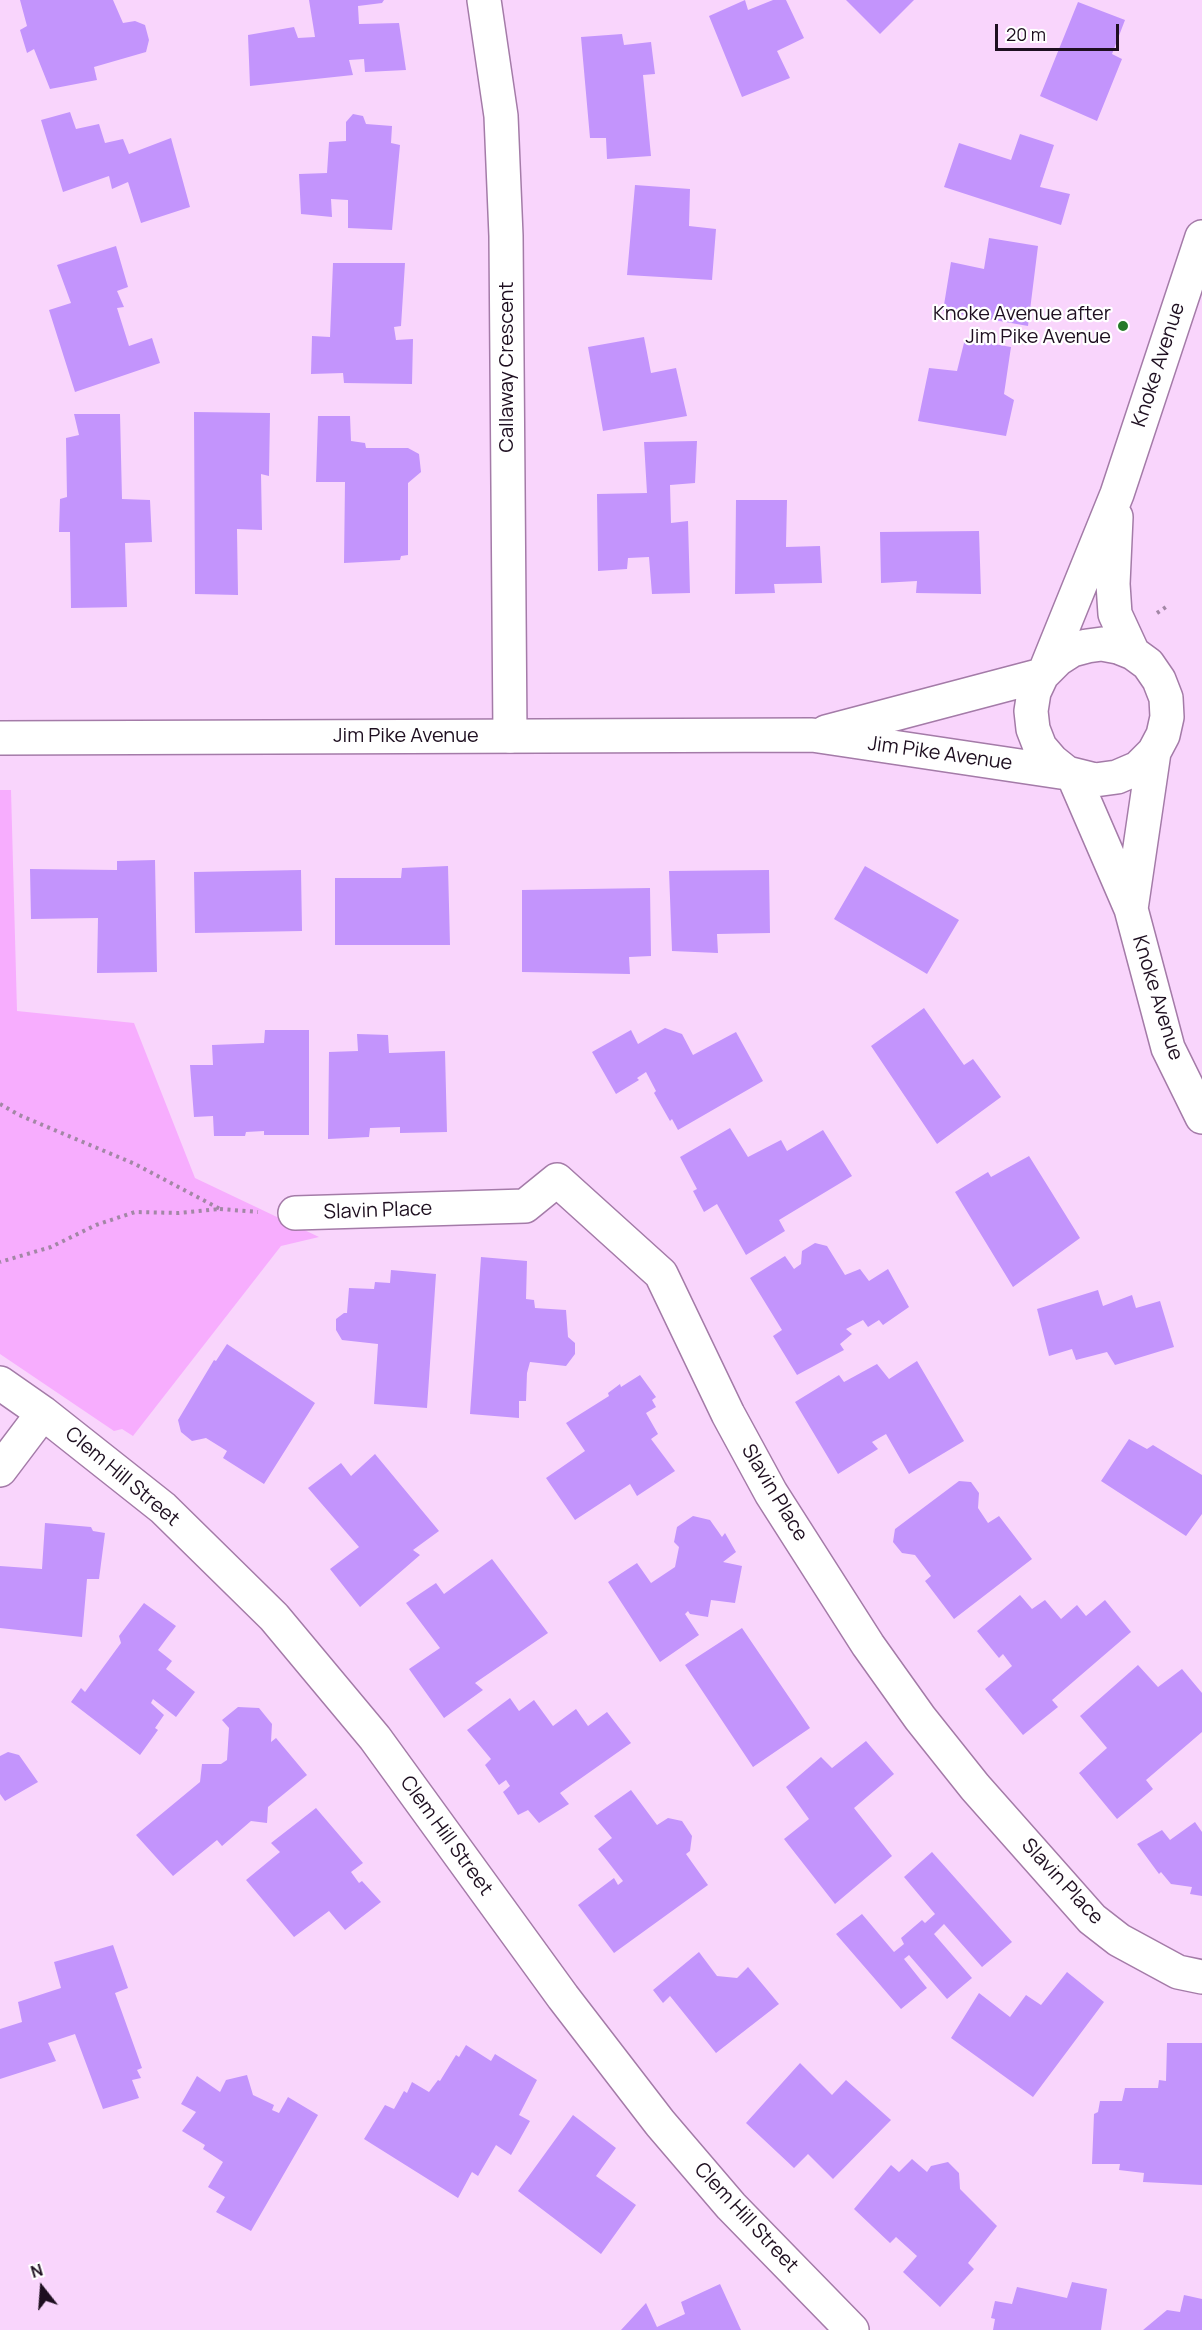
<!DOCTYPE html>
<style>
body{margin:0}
#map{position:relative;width:1202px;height:2330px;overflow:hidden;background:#f9d5fc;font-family:Manrope,sans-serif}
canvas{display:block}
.north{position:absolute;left:12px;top:2258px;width:60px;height:60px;-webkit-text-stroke:4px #fff;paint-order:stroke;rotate:343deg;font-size:16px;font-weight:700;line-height:24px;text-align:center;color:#1e0f20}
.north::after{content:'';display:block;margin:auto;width:21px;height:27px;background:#1e0f20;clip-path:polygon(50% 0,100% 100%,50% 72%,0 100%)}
.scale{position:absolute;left:995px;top:24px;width:124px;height:27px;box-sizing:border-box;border:3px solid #1e0f20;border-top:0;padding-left:8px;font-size:18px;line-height:21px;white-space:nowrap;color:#1e0f20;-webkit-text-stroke:4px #fff;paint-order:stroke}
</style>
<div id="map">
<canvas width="1202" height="2330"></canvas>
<div class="north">N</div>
<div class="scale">20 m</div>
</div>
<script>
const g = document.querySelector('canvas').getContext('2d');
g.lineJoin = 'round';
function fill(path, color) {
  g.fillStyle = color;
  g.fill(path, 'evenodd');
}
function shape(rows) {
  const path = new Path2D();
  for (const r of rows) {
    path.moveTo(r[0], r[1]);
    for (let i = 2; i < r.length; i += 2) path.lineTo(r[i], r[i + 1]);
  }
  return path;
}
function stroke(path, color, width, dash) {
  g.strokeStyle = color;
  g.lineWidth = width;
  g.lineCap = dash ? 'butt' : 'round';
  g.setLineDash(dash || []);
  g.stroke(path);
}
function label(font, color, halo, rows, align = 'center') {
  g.font = font + ' Manrope,sans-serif';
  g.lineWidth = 4.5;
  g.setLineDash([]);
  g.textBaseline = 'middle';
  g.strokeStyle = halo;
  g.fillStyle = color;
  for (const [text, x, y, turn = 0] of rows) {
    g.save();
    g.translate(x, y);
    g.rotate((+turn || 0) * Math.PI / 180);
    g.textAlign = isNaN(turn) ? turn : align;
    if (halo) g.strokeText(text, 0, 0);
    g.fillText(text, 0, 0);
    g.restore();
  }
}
const green = shape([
 [0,790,11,790,17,1011,134,1023,195,1178,319,1237,281,1246,133,1436,122,1429,114,1431,0,1354]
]);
const building = shape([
 [20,0,113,0,123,23,135,21,145,25,149,40,146,52,94,67,97,80,50,89,34,49,27,53,20,30,27,26],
 [309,0,384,0,382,3,358,6,359,24,399,23,406,70,365,72,364,59,349,60,353,75,250,86,248,35,294,27,298,38,315,37],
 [745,0,748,10,773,0,786,0,804,38,777,51,790,78,742,97,709,16],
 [846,0,914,0,880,34],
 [1078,2,1125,20,1112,54,1122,59,1097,121,1040,96],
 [622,34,624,45,651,42,655,74,643,75,651,156,607,159,606,138,590,138,581,37],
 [70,112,76,129,99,124,105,143,123,139,129,154,171,138,190,207,141,223,128,182,112,189,109,176,63,192,41,120],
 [353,114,363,116,366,124,392,126,391,143,400,145,392,230,348,228,348,200,331,199,332,217,301,214,299,174,327,173,329,142,346,141,346,122],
 [1020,134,1054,145,1040,187,1070,194,1061,225,944,187,959,143,1011,160],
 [635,185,690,189,689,226,716,229,712,280,627,275],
 [989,238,1038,246,1028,326,943,311,951,262,984,269],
 [116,246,128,287,117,291,124,307,117,308,129,346,152,338,160,363,75,392,49,310,71,303,57,265],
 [333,263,405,263,401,326,394,327,396,340,413,339,412,384,344,383,343,373,311,374,312,336,330,337],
 [644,337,651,373,676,368,687,416,603,431,588,347],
 [965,339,1011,347,1004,394,1014,400,1006,436,918,421,929,368,957,371],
 [194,412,270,413,269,476,261,474,262,530,237,529,238,595,195,594],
 [74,414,120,414,122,499,150,500,152,542,125,543,127,607,71,608,70,532,59,532,60,499,67,497,66,438,79,435],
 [318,416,350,416,351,441,365,443,366,448,408,448,419,454,421,472,408,483,408,555,401,556,400,560,344,563,345,482,316,482],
 [697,441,695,483,670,485,671,523,688,521,690,593,652,594,649,557,628,558,627,569,598,571,597,494,647,493,644,442],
 [736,500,787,500,786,547,820,546,822,583,774,584,775,593,735,594],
 [979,531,981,594,916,593,917,581,881,583,880,532],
 [155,860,157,972,97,973,98,918,31,919,30,869,117,870,117,861],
 [448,866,450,945,335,945,335,878,401,878,402,868],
 [865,866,959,920,927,974,834,919],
 [301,870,302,931,195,933,194,872],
 [769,870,770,933,717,934,718,953,672,951,669,871],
 [650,888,651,956,629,957,630,974,522,972,522,890],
 [924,1008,964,1065,973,1059,1001,1097,937,1144,871,1046],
 [665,1028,682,1034,693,1055,736,1032,763,1081,678,1130,672,1119,670,1121,654,1093,656,1091,646,1072,637,1078,639,1080,616,1094,592,1052,631,1030,638,1044],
 [265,1030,309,1030,309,1135,264,1135,264,1131,246,1132,245,1136,214,1136,213,1116,194,1117,190,1065,213,1065,212,1045,264,1043],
 [357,1034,388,1035,389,1053,445,1051,447,1132,400,1133,400,1127,370,1128,369,1137,328,1139,329,1052,358,1051],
 [730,1128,748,1157,781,1140,787,1151,823,1130,852,1176,779,1220,785,1231,746,1255,717,1204,704,1212,693,1191,697,1189,680,1157],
 [1029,1156,1080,1238,1013,1287,955,1192,988,1172,991,1177],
 [815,1243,827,1246,845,1275,860,1269,869,1281,888,1269,909,1307,883,1325,879,1320,868,1327,863,1320,846,1329,852,1334,840,1344,844,1350,797,1375,773,1336,782,1330,750,1278,785,1256,794,1269,801,1264,802,1251],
 [481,1257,527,1261,526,1299,534,1300,535,1308,566,1310,568,1337,575,1343,575,1354,566,1366,530,1362,527,1373,526,1401,519,1401,519,1418,470,1414],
 [391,1270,436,1274,427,1408,374,1404,378,1344,342,1340,336,1330,336,1319,344,1313,347,1313,349,1288,374,1289,375,1282,390,1283],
 [1098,1290,1103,1306,1132,1295,1136,1308,1160,1301,1174,1347,1115,1365,1107,1352,1076,1360,1072,1349,1049,1356,1037,1309],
 [227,1344,315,1403,264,1484,223,1458,227,1451,206,1438,192,1441,181,1432,178,1420,214,1360,216,1361],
 [917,1361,964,1441,909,1474,886,1434,872,1442,878,1449,838,1474,795,1402,839,1375,844,1382,877,1364,889,1379],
 [640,1375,656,1397,652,1400,656,1407,646,1413,658,1434,651,1439,675,1471,637,1496,630,1484,575,1520,546,1478,585,1451,566,1423,609,1396,608,1393,620,1384,621,1387],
 [1129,1439,1147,1449,1153,1445,1202,1475,1202,1514,1186,1536,1101,1481],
 [375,1454,439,1531,413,1550,420,1555,360,1607,330,1569,359,1547,308,1488,341,1463,351,1476],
 [959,1481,971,1482,979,1493,978,1508,988,1523,999,1516,1032,1559,954,1619,925,1581,931,1576,915,1555,902,1553,893,1542,895,1529],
 [693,1516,710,1520,722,1537,725,1533,736,1552,723,1562,742,1566,735,1603,711,1600,708,1617,690,1614,688,1611,685,1614,699,1635,660,1662,608,1582,637,1563,651,1583,675,1567,679,1547,674,1542,677,1527],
 [45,1523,91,1527,93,1531,105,1533,99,1579,87,1579,82,1637,0,1628,0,1566,42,1569],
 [492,1559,548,1633,475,1683,483,1690,444,1718,409,1669,440,1648,406,1603,436,1583,444,1594],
 [1020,1595,1032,1609,1045,1600,1061,1619,1077,1605,1086,1616,1105,1600,1131,1632,1052,1700,1058,1707,1023,1735,985,1689,1012,1666,1003,1654,999,1658,977,1631],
 [144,1603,176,1626,158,1650,172,1661,166,1669,195,1692,176,1717,153,1699,151,1703,164,1715,155,1728,158,1730,140,1755,71,1702,81,1688,85,1692,121,1643,119,1636],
 [742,1628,810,1728,753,1767,685,1665],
 [1138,1665,1158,1687,1182,1669,1202,1693,1202,1732,1146,1780,1153,1789,1117,1819,1079,1773,1107,1748,1080,1716],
 [510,1698,519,1711,534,1700,553,1726,576,1709,588,1726,607,1712,631,1743,560,1793,569,1804,539,1823,528,1810,518,1815,503,1792,510,1786,506,1780,499,1785,485,1765,491,1759,467,1730],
 [238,1707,259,1708,272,1724,271,1742,276,1738,307,1775,268,1807,267,1823,251,1821,222,1846,217,1840,173,1876,136,1835,200,1782,202,1764,221,1764,227,1760,229,1728,222,1720],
 [866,1741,894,1774,854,1808,892,1856,835,1904,784,1839,809,1819,786,1787,821,1757,832,1768],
 [8,1752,19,1755,38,1782,5,1801,0,1794,0,1756],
 [631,1790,657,1825,668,1818,682,1821,692,1836,690,1851,686,1854,708,1885,614,1953,578,1905,614,1878,618,1885,623,1881,598,1849,612,1838,594,1816],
 [316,1808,363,1863,351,1872,359,1883,362,1881,381,1902,345,1930,329,1911,294,1937,246,1880,280,1852,271,1843],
 [1195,1822,1202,1832,1202,1896,1190,1894,1192,1887,1171,1884,1161,1872,1159,1874,1137,1844,1162,1830,1170,1840],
 [932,1852,1012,1942,982,1967,944,1924,934,1934,972,1978,947,1999,909,1955,904,1959,927,1988,901,2009,836,1934,862,1914,894,1952,904,1944,901,1938,922,1920,925,1923,935,1914,904,1877],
 [113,1945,128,1988,115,1993,142,2068,137,2070,141,2078,132,2080,139,2098,103,2109,75,2034,48,2043,56,2061,0,2079,0,2029,22,2022,18,2002,61,1988,54,1962],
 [699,1952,717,1976,737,1978,748,1967,779,2004,716,2053,670,1996,663,2003,653,1990],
 [1067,1972,1104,2002,1033,2097,951,2038,979,1993,1010,2017,1026,1995,1041,2005],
 [1167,2043,1202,2043,1202,2185,1143,2182,1144,2173,1119,2170,1120,2164,1092,2164,1094,2114,1098,2112,1100,2101,1122,2101,1125,2088,1158,2088,1159,2080,1166,2081],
 [466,2045,491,2061,495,2054,537,2080,519,2115,530,2121,511,2155,496,2145,478,2176,472,2172,458,2198,364,2139,385,2105,394,2109,404,2091,407,2093,412,2082,429,2092,438,2080,440,2081,456,2055,459,2057],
 [800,2063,832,2095,846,2080,891,2120,833,2179,808,2154,794,2168,746,2123],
 [247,2075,253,2095,274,2105,272,2110,279,2113,288,2097,318,2115,251,2231,216,2212,225,2197,208,2187,223,2162,203,2149,205,2145,182,2131,196,2112,181,2104,197,2076,220,2092,226,2080],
 [573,2115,616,2148,596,2176,636,2205,601,2254,518,2191],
 [912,2159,927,2172,931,2166,948,2162,959,2173,960,2189,997,2226,968,2263,974,2269,940,2307,903,2272,917,2256,896,2237,890,2243,854,2209,891,2165,899,2172],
 [1072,2282,1107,2289,1101,2330,993,2330,995,2319,991,2318,995,2301,1012,2304,1017,2287,1067,2298],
 [720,2284,741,2330,621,2330,646,2303,657,2327,685,2314,681,2302],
 [1184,2295,1202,2299,1202,2330,1143,2330,1167,2310,1180,2312]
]);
const path = shape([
 [1157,613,1166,607],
 [0,1104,19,1115,135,1164,220,1209,179,1213,135,1212,96,1225,51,1247,0,1262],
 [220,1209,258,1212]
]);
const minor = shape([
 [484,0,501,116,506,236,510,736],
 [295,1213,525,1206,557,1180,661,1274,728,1414,771,1493,868,1645,920,1718,975,1787,1092,1919,1119,1940,1178,1972,1202,1977],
 [0,1383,43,1413,163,1508,274,1617,375,1738,563,1997,660,2123,731,2206,852,2330],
 [0,1470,43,1413]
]);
const tertiary = shape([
 [1116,517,1113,584,1115,614,1133,653],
 [1046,669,1117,494,1202,237],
 [826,732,1042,675],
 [0,738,812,735,1067,773],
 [1073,775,1131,909,1168,1048,1202,1117],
 [1131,909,1154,752,1163,735,1167,717,1166,698,1159,680,1148,664,1133,653,1118,647,1102,644,1087,646,1072,650,1058,659,1042,675,1034,692,1031,711,1033,729,1040,747,1052,761,1067,773,1095,780,1117,777,1138,768,1154,752]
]);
const markers = [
 [1123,326,6,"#247a27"]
];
const poiNames = [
 ["Knoke Avenue after",1111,314],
 ["Jim Pike Avenue",1111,337]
];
const streetNames = [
 ["Knoke Avenue",1159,365,-72],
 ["Callaway Crescent",507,367,-90],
 ["Jim Pike Avenue",406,736],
 ["Jim Pike Avenue",940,754,8],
 ["Knoke Avenue",1157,998,73],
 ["Slavin Place",378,1211,-2],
 ["Clem Hill Street",122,1477,40],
 ["Slavin Place",774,1493,59],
 ["Clem Hill Street",446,1836,54],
 ["Slavin Place",1062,1882,47],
 ["Clem Hill Street",746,2218,47]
];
fill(green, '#f7adfe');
fill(building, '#c394fc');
stroke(minor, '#a47ba8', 36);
stroke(tertiary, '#a47ba8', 36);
stroke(path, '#a287a5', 4, [3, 4.5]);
stroke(minor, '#fff', 33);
stroke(tertiary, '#fff', 33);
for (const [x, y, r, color] of markers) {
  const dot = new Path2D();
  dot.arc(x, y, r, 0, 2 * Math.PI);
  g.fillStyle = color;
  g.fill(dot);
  stroke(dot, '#fff', 2);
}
label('20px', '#1e0f20', '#fff', poiNames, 'right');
label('20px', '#1e0f20', '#fff', streetNames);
</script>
